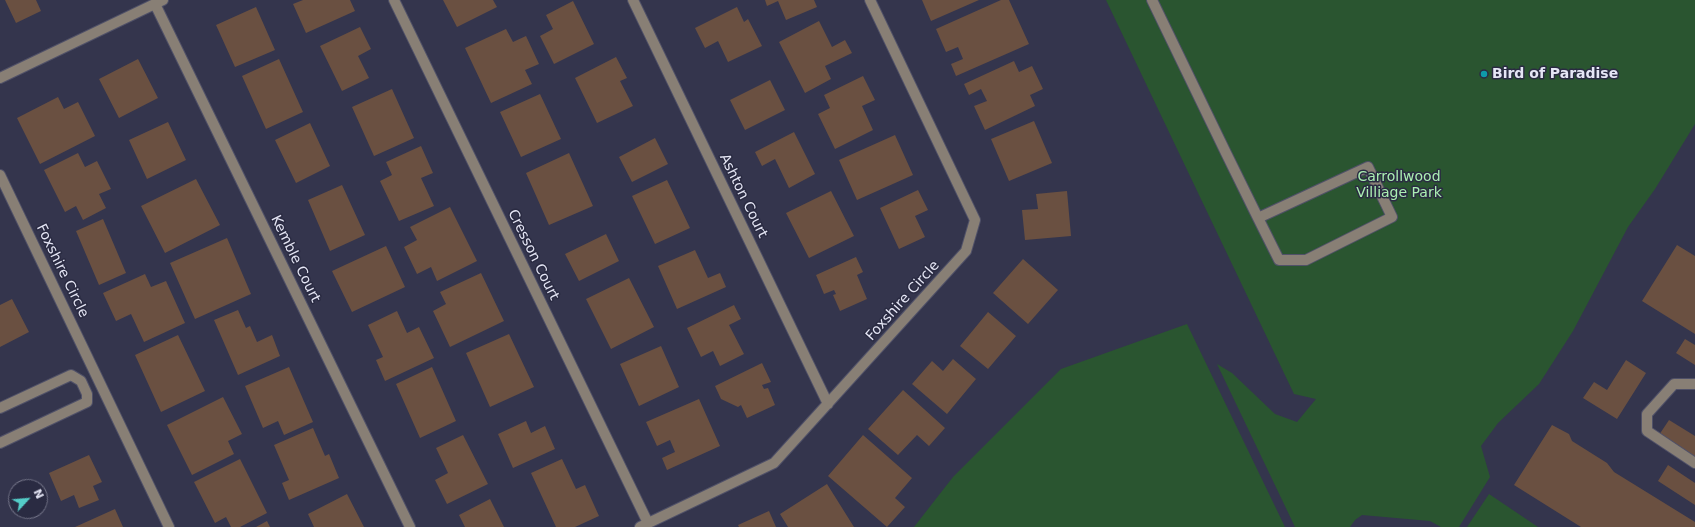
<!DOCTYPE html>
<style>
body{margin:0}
#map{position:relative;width:1695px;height:527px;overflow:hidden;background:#34354d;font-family:"DejaVu Sans",sans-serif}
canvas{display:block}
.north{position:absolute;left:8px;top:479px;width:40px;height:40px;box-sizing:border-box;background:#2a2b42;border:1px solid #75768a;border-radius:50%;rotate:64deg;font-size:11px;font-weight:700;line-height:16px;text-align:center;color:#e5e6f5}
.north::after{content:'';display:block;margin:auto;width:14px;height:18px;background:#54cdc8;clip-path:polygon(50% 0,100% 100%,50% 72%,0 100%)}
</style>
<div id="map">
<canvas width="1695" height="527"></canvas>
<div class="north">N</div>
</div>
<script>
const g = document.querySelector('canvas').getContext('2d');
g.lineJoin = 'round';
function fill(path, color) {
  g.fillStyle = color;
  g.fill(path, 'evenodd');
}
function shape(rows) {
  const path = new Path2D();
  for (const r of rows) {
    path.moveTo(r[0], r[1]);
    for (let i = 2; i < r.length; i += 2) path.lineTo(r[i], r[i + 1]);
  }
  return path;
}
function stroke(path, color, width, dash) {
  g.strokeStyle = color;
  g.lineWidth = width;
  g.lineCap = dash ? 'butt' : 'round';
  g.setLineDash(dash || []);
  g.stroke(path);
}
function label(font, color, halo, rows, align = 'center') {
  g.font = font + ' "DejaVu Sans",sans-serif';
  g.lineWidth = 3;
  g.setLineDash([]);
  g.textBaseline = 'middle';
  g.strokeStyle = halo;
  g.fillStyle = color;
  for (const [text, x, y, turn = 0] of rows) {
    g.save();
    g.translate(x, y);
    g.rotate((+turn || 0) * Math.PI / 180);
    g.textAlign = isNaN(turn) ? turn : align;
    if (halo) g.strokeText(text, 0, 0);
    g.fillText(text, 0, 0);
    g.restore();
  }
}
const green = shape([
 [1106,0,1695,0,1695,124,1655,189,1628,227,1573,331,1539,384,1498,423,1481,446,1490,477,1459,527,1441,527,1430,521,1362,515,1355,520,1350,527,1295,527,1217,364,1232,373,1275,414,1297,422,1316,399,1294,394],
 [1187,324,1285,527,914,527,953,477,1061,369],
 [1489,494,1538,527,1467,527]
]);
const building = shape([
 [5,0,36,0,41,11,16,23],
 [303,0,350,0,355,11,306,33,293,4],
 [443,0,493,0,497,7,457,27],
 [765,0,814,0,817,7,786,20,778,1,767,6],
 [922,0,979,0,931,21],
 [1001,0,1009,0,1029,44,956,76,951,64,963,59,958,47,946,52,936,29],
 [573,1,594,44,554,64,540,36,553,29,546,15],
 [256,7,275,50,235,67,216,25],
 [737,7,744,22,748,19,762,46,728,62,718,41,705,48,695,28],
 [819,21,832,47,845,40,852,53,825,66,831,79,805,93,779,42],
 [360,27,371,49,358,56,369,78,342,91,320,46],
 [506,29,513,42,526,36,539,64,525,70,532,84,491,103,465,48],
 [616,57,627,78,620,81,633,106,597,123,575,78],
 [138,59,158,98,119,118,99,79],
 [279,59,303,112,266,129,242,76],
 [1014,61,1019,72,1032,66,1043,89,1030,95,1035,106,985,130,974,106,987,101,981,89,969,95,964,84],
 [863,76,875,100,862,106,873,130,835,149,818,114,830,108,824,95],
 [770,80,785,110,745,130,730,100],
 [392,89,414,138,374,156,352,107],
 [540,94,561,139,521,157,500,112],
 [58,97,64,109,78,102,95,136,40,164,17,118],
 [1034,121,1052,163,1009,181,991,139],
 [168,122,186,160,147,179,129,140],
 [310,123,330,166,296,183,275,140],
 [794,132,815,174,789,188,775,159,762,166,755,152],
 [895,135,913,175,857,200,839,160],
 [655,138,668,164,632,182,619,157],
 [421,146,433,173,421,178,434,206,399,221,380,181,392,175,386,162],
 [78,153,85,167,97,161,111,189,99,194,106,208,83,220,76,206,65,212,44,170],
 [569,153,593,206,549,225,526,173],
 [196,179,220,225,165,253,141,206],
 [667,180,690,228,655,244,632,196],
 [342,185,365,235,330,251,308,200],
 [918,190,928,210,915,216,925,237,899,249,880,208],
 [831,191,854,236,809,258,786,213],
 [1067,191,1071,236,1025,240,1022,210,1038,209,1036,194],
 [450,207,477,261,437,281,431,267,417,274,404,247,417,240,410,227],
 [103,219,126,273,99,285,76,231],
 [606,234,619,261,579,281,565,254],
 [227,238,251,294,195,319,170,263],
 [1677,245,1695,256,1695,334,1642,301],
 [386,246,405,287,352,312,332,271],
 [695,250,708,278,720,273,726,287,677,309,658,266],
 [856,257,863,272,857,275,867,299,840,311,833,295,836,294,834,290,824,294,816,275],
 [1023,259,1058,290,1028,324,993,293],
 [481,273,504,321,450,347,433,311,446,304,440,292],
 [145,274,151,287,166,281,185,323,144,342,131,314,116,321,103,293],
 [629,278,654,327,611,349,586,299],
 [12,299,29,332,0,347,0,305],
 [734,305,741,319,729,325,744,354,720,366,713,351,701,357,687,328],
 [238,310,246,328,250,326,257,342,272,335,280,356,238,375,214,320],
 [397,311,407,333,419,327,434,358,385,381,376,360,383,357,368,325],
 [988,312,1016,336,988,369,960,346],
 [509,334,534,387,490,407,466,353],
 [178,335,205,391,161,412,135,355],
 [1685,339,1695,345,1695,365,1676,353],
 [661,346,679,387,639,406,620,364],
 [953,359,976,379,947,414,912,384,932,361,943,371],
 [1626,360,1646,373,1617,419,1583,398,1594,382,1607,390],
 [762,363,771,382,762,385,764,389,768,388,775,405,747,418,741,405,738,407,721,399,715,386],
 [289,367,313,422,284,435,278,421,263,428,245,386],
 [432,367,456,421,420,438,396,384],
 [903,390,945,428,929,446,917,435,898,455,868,429],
 [223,397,242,434,228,441,234,454,192,475,167,425],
 [699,399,720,446,667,470,662,458,675,452,670,440,657,446,646,422],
 [1669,420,1695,436,1695,458,1659,435],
 [526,421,531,433,545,426,555,449,513,468,498,434],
 [1552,425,1569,434,1572,441,1607,463,1614,472,1695,522,1695,527,1581,527,1514,485],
 [313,428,325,456,329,454,339,478,289,500,282,483,289,480,274,445],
 [463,435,488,484,447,504,435,480,448,473,436,448],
 [863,435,912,478,895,498,905,507,887,527,828,476],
 [89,455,102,482,93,486,99,500,79,508,74,495,61,501,49,473],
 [240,459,267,513,240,527,231,527,226,517,215,523,194,482],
 [562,459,576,489,585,485,599,516,575,527,556,527,531,473],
 [1668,465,1695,483,1695,505,1658,481],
 [827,484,854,527,788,527,780,514],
 [347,494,364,527,314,527,308,514],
 [490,499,504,527,465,527,459,515],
 [115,509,123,527,75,527],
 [769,511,776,527,739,527,738,525],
 [267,521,270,527,256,527]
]);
const minor = shape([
 [394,0,648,523],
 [633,0,828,404],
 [1152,0,1226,153,1258,218,1279,260,1306,260,1392,217,1368,167,1258,218],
 [155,4,410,527],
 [0,78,163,0],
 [0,175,169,527],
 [1695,384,1674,384,1647,414,1647,431,1695,463],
 [0,408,71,375,81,381,87,394,87,402,0,443],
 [640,527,774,463,966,251,975,220,870,0]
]);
const markers = [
 [1484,74,4,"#0f9aa8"]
];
const poiNames = [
 ["Bird of Paradise",1492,74]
];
const parkNames = [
 ["Carrollwood",1399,177],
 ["Villiage Park",1399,193]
];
const streetNames = [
 ["Ashton Court",743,196,64],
 ["Cresson Court",533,255,64],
 ["Kemble Court",295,259,64],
 ["Foxshire Circle",62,271,64],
 ["Foxshire Circle",903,301,-48]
];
fill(green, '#2a5530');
fill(building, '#6a5041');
stroke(minor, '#505168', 12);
stroke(minor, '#887f75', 10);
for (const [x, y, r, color] of markers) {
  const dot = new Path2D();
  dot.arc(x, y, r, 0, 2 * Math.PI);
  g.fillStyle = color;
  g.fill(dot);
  stroke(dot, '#2a2b42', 1.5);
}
label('bold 14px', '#e5e6f5', '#2a2b42', poiNames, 'left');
label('14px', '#abefb2', '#2a2b42', parkNames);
label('14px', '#e5e6f5', '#2a2b42', streetNames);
</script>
